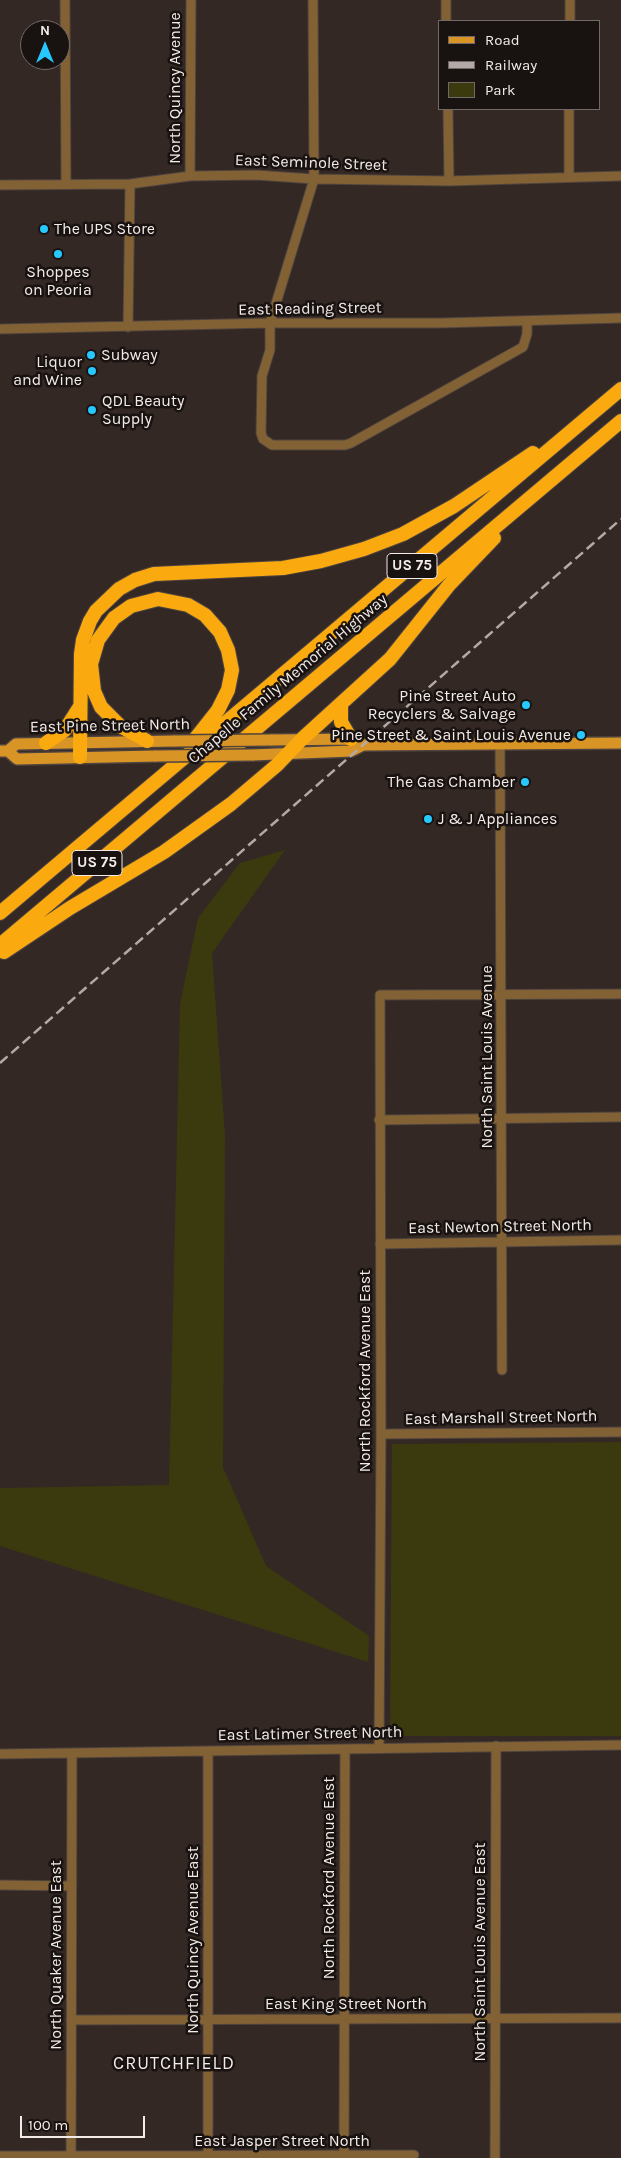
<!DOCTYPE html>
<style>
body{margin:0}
#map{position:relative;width:621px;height:2158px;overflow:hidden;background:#342824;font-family:Karla,sans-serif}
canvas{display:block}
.legend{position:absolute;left:438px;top:20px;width:162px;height:90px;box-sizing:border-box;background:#181210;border:1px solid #706966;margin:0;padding:6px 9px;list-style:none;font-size:15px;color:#f3ebe8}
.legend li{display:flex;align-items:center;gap:10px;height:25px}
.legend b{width:25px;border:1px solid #706966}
.north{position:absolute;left:20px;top:20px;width:50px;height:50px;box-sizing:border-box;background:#181210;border:1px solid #706966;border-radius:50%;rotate:0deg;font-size:14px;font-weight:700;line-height:20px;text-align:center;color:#f3ebe8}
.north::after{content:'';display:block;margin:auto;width:18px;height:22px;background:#27c8fe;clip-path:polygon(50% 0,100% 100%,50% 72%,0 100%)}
.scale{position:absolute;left:20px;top:2116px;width:125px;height:22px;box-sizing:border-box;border:2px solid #f3ebe8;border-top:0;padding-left:6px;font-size:15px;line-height:18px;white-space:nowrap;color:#f3ebe8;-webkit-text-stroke:4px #181210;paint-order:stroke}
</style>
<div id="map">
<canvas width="621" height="2158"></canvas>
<ul class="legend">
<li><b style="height:6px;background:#d89526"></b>Road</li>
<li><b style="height:6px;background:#b3a9a6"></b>Railway</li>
<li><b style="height:14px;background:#3a3a0e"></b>Park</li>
</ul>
<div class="north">N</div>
<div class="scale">100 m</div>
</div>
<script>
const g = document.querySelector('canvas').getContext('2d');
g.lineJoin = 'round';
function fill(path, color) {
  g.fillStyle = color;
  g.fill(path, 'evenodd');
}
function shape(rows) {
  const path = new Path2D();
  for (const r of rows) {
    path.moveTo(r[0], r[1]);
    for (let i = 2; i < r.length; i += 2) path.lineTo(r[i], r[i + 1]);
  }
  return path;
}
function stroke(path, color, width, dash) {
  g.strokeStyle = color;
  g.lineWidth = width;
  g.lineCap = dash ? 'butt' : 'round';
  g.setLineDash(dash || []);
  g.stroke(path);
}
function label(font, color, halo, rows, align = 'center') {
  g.font = font + ' Karla,sans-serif';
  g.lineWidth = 5;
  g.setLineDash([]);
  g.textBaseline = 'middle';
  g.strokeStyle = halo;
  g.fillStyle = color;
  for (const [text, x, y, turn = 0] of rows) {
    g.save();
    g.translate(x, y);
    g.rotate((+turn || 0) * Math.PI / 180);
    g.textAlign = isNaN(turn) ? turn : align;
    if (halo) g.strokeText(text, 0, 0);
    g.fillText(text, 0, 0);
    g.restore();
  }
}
const green = shape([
 [285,850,212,953,225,1136,223,1467,266,1566,369,1636,368,1662,0,1546,0,1488,169,1485,180,1004,198,918,240,863],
 [621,1442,621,1736,390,1736,392,1444]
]);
const minor = shape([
 [65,0,66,184],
 [313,0,314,179,270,323,270,350,262,376,261,433,263,439,272,445,345,445,351,443,523,347,527,334,527,321],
 [446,0,446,21],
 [570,21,570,0],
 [448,109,449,181],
 [190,176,191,0],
 [569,176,569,109],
 [0,185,130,184,190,176,256,175,314,179,449,181,621,176],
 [128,327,130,184],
 [0,329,270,323,441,323,621,318],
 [500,744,502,1370],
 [379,1120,621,1117],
 [380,1244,621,1240],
 [381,1434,621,1432],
 [379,1748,381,1434,380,995,621,994],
 [208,1751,208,2158],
 [0,1754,621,1745],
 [0,1885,71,1886],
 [71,2020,621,2018],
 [0,2156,414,2155],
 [71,2158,72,1753],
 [344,2158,345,1749],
 [495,2158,496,1746]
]);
const major = shape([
 [271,740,351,739,363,745,621,743],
 [0,751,8,751,16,744,175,741],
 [8,751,17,759,156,756],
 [252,755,351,751,363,745]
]);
const highway = shape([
 [341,705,341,722,351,739],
 [147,741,120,726,101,707,94,691,91,664,98,640,114,618,131,606,158,599,188,605,205,615,220,632,228,650,232,670,228,690,218,710,192,743],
 [46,743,65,730,79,708],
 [80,757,81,654,83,640,90,621,96,611,119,589,135,580,154,574,283,568,321,561,364,549,403,534,454,506,533,453],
 [0,913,621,389],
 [0,945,621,421],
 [4,952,70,908,164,852,231,804,277,765,302,739,390,659,449,585,494,538]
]);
const rail = shape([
 [0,1063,621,519]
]);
const majorBridge = shape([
 [175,741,271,740],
 [156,756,252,755]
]);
const markers = [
 [44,229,5,"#27c8fe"],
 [58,254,5,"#27c8fe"],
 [91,355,5,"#27c8fe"],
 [92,371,5,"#27c8fe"],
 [92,410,5,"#27c8fe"],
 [526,705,5,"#27c8fe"],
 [581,735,5,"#27c8fe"],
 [525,782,5,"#27c8fe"],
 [428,819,5,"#27c8fe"]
];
const shields = [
 [412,566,50],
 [97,863,50]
];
const shieldNames = [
 ["US 75",412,566],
 ["US 75",97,863]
];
const streetNames = [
 ["North Quincy Avenue",175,88,-90],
 ["East Seminole Street",311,163,2],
 ["East Reading Street",310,309,-1],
 ["Chapelle Family Memorial Highway",288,679,-40],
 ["East Pine Street North",110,726,-1],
 ["North Saint Louis Avenue",487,1057,-90],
 ["East Newton Street North",500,1227,-1],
 ["North Rockford Avenue East",365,1371,-90],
 ["East Marshall Street North",501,1418,-1],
 ["East Latimer Street North",310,1734,-1],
 ["North Rockford Avenue East",329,1878,-90],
 ["North Quincy Avenue East",193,1940,-90],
 ["North Saint Louis Avenue East",480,1952,-90],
 ["North Quaker Avenue East",56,1955,-90],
 ["East King Street North",346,2004],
 ["East Jasper Street North",282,2141]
];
const poiNames = [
 ["The UPS Store",54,229],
 ["Shoppes",58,272,"center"],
 ["on Peoria",58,290,"center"],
 ["Subway",101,355],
 ["Liquor",82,362,"right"],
 ["and Wine",82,380,"right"],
 ["QDL Beauty",102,401],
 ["Supply",102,419],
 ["Pine Street Auto",516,696,"right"],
 ["Recyclers & Salvage",516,714,"right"],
 ["Pine Street & Saint Louis Avenue",571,735,"right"],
 ["The Gas Chamber",515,782,"right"],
 ["J & J Appliances",438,819]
];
const neighbourhoodNames = [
 ["CRUTCHFIELD",174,2064]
];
fill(green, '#3a3a0e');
stroke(minor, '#4f433f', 11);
stroke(major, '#4f433f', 14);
stroke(highway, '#4f433f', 16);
stroke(minor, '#826234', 9);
stroke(major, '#d89526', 11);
stroke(highway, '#faaa0f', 14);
stroke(rail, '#b3a9a6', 2.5, [10, 5]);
stroke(majorBridge, '#4f433f', 14, []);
stroke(majorBridge, '#d89526', 11);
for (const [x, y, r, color] of markers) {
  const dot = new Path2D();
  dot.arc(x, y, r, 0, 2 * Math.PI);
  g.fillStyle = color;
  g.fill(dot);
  stroke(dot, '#181210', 2);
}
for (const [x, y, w] of shields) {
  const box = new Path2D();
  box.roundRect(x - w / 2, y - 12.5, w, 25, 4);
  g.fillStyle = '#181210';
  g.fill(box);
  stroke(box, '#f3ebe8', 1);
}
label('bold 15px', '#f3ebe8', null, shieldNames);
label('16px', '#f3ebe8', '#181210', streetNames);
label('16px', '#f3ebe8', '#181210', poiNames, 'left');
g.letterSpacing = '1px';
label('18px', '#f3ebe8', '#181210', neighbourhoodNames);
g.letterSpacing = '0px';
</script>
